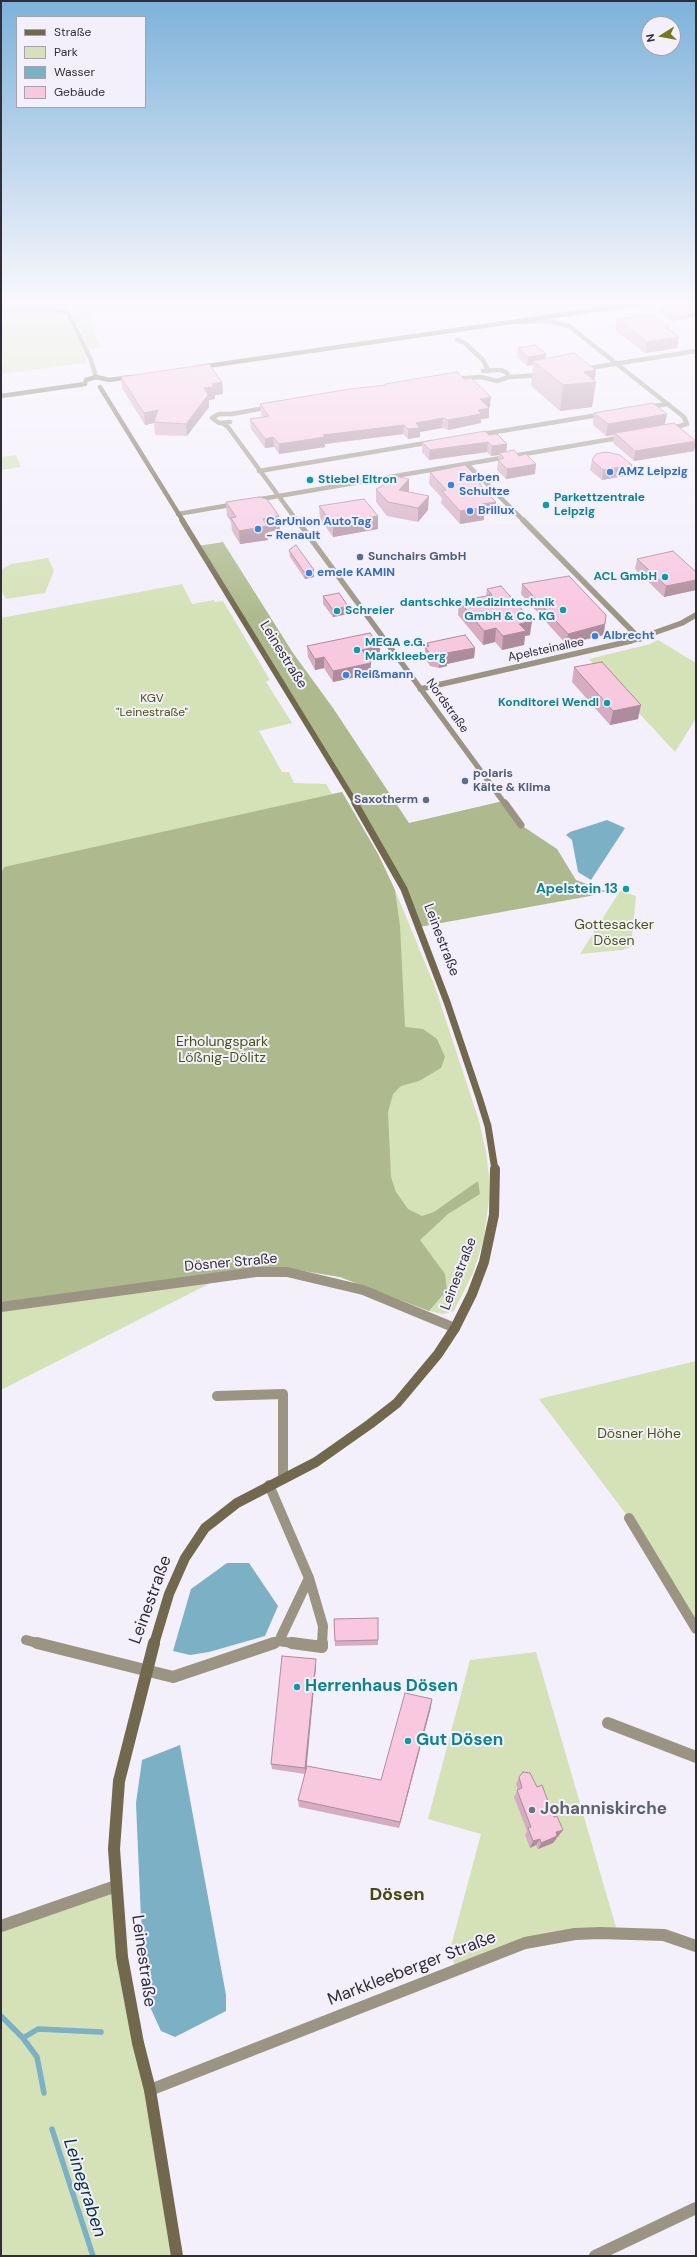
<!DOCTYPE html>
<meta charset="utf-8">
<style>
body{margin:0}
#map{position:relative;width:697px;height:2257px;overflow:hidden;background:#f3effb;font-family:"DM Sans",sans-serif}
canvas{display:block}
.frame{position:absolute;inset:0;border:2px solid #312e39;pointer-events:none}
.legend{position:absolute;left:16px;top:16px;width:130px;height:92px;box-sizing:border-box;background:#f3effb;border:1px solid #a5a2ad;margin:0;padding:5px 7px;list-style:none;font-size:12px;color:#312e39}
.legend li{display:flex;align-items:center;gap:8px;height:20px}
.legend b{width:20px;border:1px solid #a5a2ad}
.north{position:absolute;left:641px;top:16px;width:40px;height:40px;box-sizing:border-box;background:#f3effb;border:1px solid #a5a2ad;border-radius:50%;rotate:259deg;font-size:11px;font-weight:700;line-height:16px;text-align:center;color:#312e39}
.north::after{content:'';display:block;margin:auto;width:14px;height:18px;background:#737821;clip-path:polygon(50% 0,100% 100%,50% 72%,0 100%)}
</style>
<div id="map">
<canvas width="697" height="2257"></canvas>
<div class="frame"></div>
<ul class="legend">
<li><b style="height:5px;background:#71684d"></b>Straße</li>
<li><b style="height:11px;background:#d5e1b6"></b>Park</li>
<li><b style="height:11px;background:#7cb0c4"></b>Wasser</li>
<li><b style="height:11px;background:#f8c8df"></b>Gebäude</li>
</ul>
<div class="north">N</div>
</div>
<script>
const g = document.querySelector('canvas').getContext('2d');
g.lineJoin = 'round';
function fill(path, color) {
  g.fillStyle = color;
  g.fill(path, 'evenodd');
}
function shape(rows) {
  const path = new Path2D();
  for (const r of rows) {
    path.moveTo(r[0], r[1]);
    for (let i = 2; i < r.length; i += 2) path.lineTo(r[i], r[i + 1]);
  }
  return path;
}
function stroke(path, color, width, dash) {
  g.strokeStyle = color;
  g.lineWidth = width;
  g.lineCap = dash ? 'butt' : 'round';
  g.setLineDash(dash || []);
  g.stroke(path);
}
function label(font, color, halo, rows, align = 'center') {
  g.font = font + ' "DM Sans",sans-serif';
  g.lineWidth = 4;
  g.setLineDash([]);
  g.textBaseline = 'middle';
  g.strokeStyle = halo;
  g.fillStyle = color;
  for (const [text, x, y, turn = 0] of rows) {
    g.save();
    g.translate(x, y);
    g.rotate((+turn || 0) * Math.PI / 180);
    g.textAlign = isNaN(turn) ? turn : align;
    if (halo) g.strokeText(text, 0, 0);
    g.fillText(text, 0, 0);
    g.restore();
  }
}
const green = shape([
 [1,302,41,302,31,308,1,309],
 [44,305,91,313,89,318,100,347,89,349,72,313],
 [49,310,64,313,67,316,86,357,86,363,1,374,1,363,4,361,1,358,1,311],
 [16,455,21,467,1,470,1,457],
 [48,558,54,571,45,593,6,599,1,590,1,570,11,564],
 [182,584,192,604,214,600,215,602,223,601,270,680,266,682,292,723,259,731,282,772,289,772,294,783,326,784,332,794,342,792,378,854,395,890,435,987,479,1121,486,1152,489,1177,489,1199,484,1238,473,1273,454,1311,443,1314,429,1311,340,1277,286,1268,224,1276,1,1390,1,618],
 [658,640,696,663,696,718,675,752,589,659,650,644],
 [620,891,636,896,631,947,622,950,580,954],
 [696,1361,696,1629,629,1518,539,1399],
 [536,1652,618,1934,575,1934,456,1970,450,1950,481,1834,428,1819,470,1660],
 [116,1886,177,2256,1,2256,1,1926]
]);
const forest = shape([
 [223,542,293,653,333,708,409,823,503,801,521,825,557,849,576,880,606,891,590,896,419,927,386,854,198,546],
 [342,792,378,854,395,890,400,926,405,1027,423,1029,437,1039,445,1057,441,1068,419,1081,401,1086,393,1094,388,1112,391,1177,396,1192,408,1209,422,1216,434,1212,478,1181,480,1194,448,1214,420,1240,445,1274,447,1290,429,1311,340,1277,286,1268,1,1304,1,874,4,867]
]);
const water = shape([
 [607,820,625,828,591,880,578,872,572,840,566,835,570,832],
 [227,1563,249,1563,278,1606,265,1636,209,1652,190,1655,173,1651,191,1589],
 [180,1745,226,1995,226,2011,175,2037,161,2031,150,2007,141,1918,136,1803,142,1760]
]);
const stream = shape([
 [1,2016,23,2038,37,2057,44,2093],
 [23,2038,38,2029,101,2032],
 [52,2129,93,2256]
]);
const minorFar4 = shape([
 [1,310,52,309,68,313,91,360,96,377],
 [519,322,548,321,569,326,684,417,687,424],
 [457,340,465,343,483,360,488,370],
 [583,369,696,351],
 [483,371,501,370,507,373,509,377],
 [509,377,542,375],
 [453,379,481,377,497,381,509,377],
 [647,407,668,404],
 [230,422,219,423,212,418,219,414,232,414,270,407],
 [222,423,228,427,297,521],
 [669,429,687,424],
 [477,435,604,414],
 [467,464,524,521],
 [259,471,432,442],
 [255,500,624,437],
 [178,514,236,504]
]);
const minorFar3 = shape([
 [297,520,505,804],
 [523,520,640,639],
 [420,689,631,641,682,623,696,615]
]);
const minorFar2 = shape([
 [505,803,521,825]
]);
const minorFar1 = shape([
 [1,1307,256,1272,287,1272,363,1290,455,1328],
 [217,1396,283,1394,283,1479],
 [269,1485,309,1578,323,1626,322,1644],
 [629,1518,696,1629],
 [26,1640,41,1644],
 [279,1641,309,1578],
 [271,1644,279,1641,299,1644]
]);
const minor = shape([
 [37,1643,173,1677,274,1643],
 [292,1643,322,1647,322,1643],
 [608,1723,696,1757],
 [1,1926,116,1886],
 [150,2090,525,1943,575,1934,600,1933,664,1935,696,1946],
 [595,2256,696,2208]
]);
const secondaryFar4 = shape([
 [200,367,650,302],
 [109,380,131,377],
 [85,384,86,380,96,377,109,380],
 [100,387,183,521],
 [1,396,85,384]
]);
const secondaryFar3 = shape([
 [182,520,356,804]
]);
const secondaryFar2 = shape([
 [355,803,404,889,447,1002,479,1097,488,1126,495,1170]
]);
const secondaryFar1 = shape([
 [154,1644,169,1594,185,1558,205,1528,237,1503,316,1462,370,1424,397,1403,438,1354,455,1328,472,1294,484,1262,494,1215,495,1169]
]);
const secondary = shape([
 [154,1643,119,1781,114,1849,122,1957,138,2043,150,2090,177,2256]
]);
const wall = shape([
 [696,304,696,316,673,321,660,313,660,310],
 [617,319,669,326,669,329,679,337,677,348,645,353,615,330],
 [518,348,546,354,546,358,596,370,592,407,560,411,531,386,533,365,527,366,517,357],
 [121,377,222,382,223,394,215,395,215,399,209,400,209,407,187,436,155,435,154,423,145,425,122,388],
 [385,384,490,407,488,407,489,418,481,419,481,423,448,430,442,428,420,432,420,437,408,439,403,434,325,444,325,447,279,454,274,447,265,448,251,429,250,419,263,417,261,414,260,404,385,386],
 [594,413,667,414,665,424,694,451,634,461,613,443,614,435,606,436,593,425],
 [489,435,507,444,506,451,535,474,506,479,497,470,499,455,491,456,487,452,429,460,422,452,422,442],
 [592,460,632,465,630,475,602,480,590,470],
 [430,472,483,489,496,502,495,514,484,516,484,520,460,524,441,503,442,498,429,484],
 [376,489,409,492,428,510,418,522,387,516,376,502],
 [226,502,279,516,280,530,268,532,268,540,240,544,232,531,231,522,227,516],
 [319,506,378,529,333,537,320,519],
 [289,550,314,577,305,579,290,557],
 [637,559,696,572,696,590,664,597,635,569],
 [522,584,604,635,566,644,521,594],
 [487,589,530,635,525,636,524,645,502,650,495,642,483,645,458,615,459,601,486,596],
 [323,596,348,614,333,617,323,604],
 [427,643,475,648,474,658,447,664,447,666,439,668,430,666,425,658,425,647,427,647],
 [307,646,380,646,380,657,368,659,371,663,370,674,333,682,324,668,315,670,308,657],
 [574,667,638,719,610,725,572,682],
 [334,1619,378,1640,378,1645,335,1646],
 [316,1666,306,1768,381,1780,431,1707,399,1828,299,1807,298,1800,305,1774,272,1769,271,1764],
 [519,1777,559,1836,557,1837,553,1843,538,1849,536,1845,530,1848,525,1835,527,1831,514,1797,518,1790,516,1784]
]);
const shadedWall = shape([
 [696,313,696,316,673,321,674,318],
 [679,337,677,348,645,353,647,342],
 [546,354,545,364,533,361,533,365,527,366,528,357],
 [596,370,594,382,596,382,592,407,560,411,563,385,584,372],
 [222,382,223,394,215,395,215,399,209,400,209,407,187,436,186,424,204,388,212,384],
 [491,397,490,407,479,409,480,399],
 [489,408,489,418,481,419,481,423,448,430,448,420,478,410],
 [158,410,154,423,145,425,144,413],
 [667,414,664,426,615,433,614,435,606,436,608,424],
 [443,418,442,428,420,432,420,437,408,439,408,429,416,423],
 [404,425,403,434,325,444,325,447,279,454,279,444,323,435],
 [273,437,274,447,265,448,265,439],
 [696,441,694,451,634,461,635,451],
 [488,442,487,452,429,460,430,450],
 [507,444,506,454,499,453,499,455,491,456,492,446],
 [536,464,535,474,506,479,507,469],
 [632,465,630,475,602,480,603,470],
 [409,479,409,492,399,490],
 [429,496,428,510,418,522,418,508],
 [496,502,495,514,484,516,484,520,460,524,460,511,482,504],
 [279,516,280,530,268,532,268,540,240,544,239,531,263,519],
 [378,516,378,529,333,537,333,524],
 [314,570,314,577,305,579,304,572],
 [696,580,696,590,664,597,666,586],
 [348,606,348,614,333,617,333,610],
 [532,621,530,635,525,636,524,645,502,650,503,636,519,624],
 [605,624,604,635,566,644,568,634],
 [496,628,495,642,483,645,484,631],
 [380,646,380,657,362,660,362,650],
 [475,648,474,658,447,664,447,666,439,668,439,657,446,653],
 [324,657,324,668,315,670,315,659],
 [371,663,370,674,333,682,333,671],
 [641,705,638,719,610,725,613,711],
 [316,1659,316,1666,306,1774,305,1768],
 [432,1699,431,1707,399,1828,400,1822],
 [563,1830,553,1843,538,1849,541,1843,556,1832],
 [540,1839,536,1845,530,1848,533,1841]
]);
const building = shape([
 [695,303,696,304,696,313,674,318,660,310,695,303],
 [652,314,669,326,665,327,679,337,647,342,617,319,652,314],
 [535,345,546,354,528,357,518,348,535,345],
 [574,353,596,370,584,372,596,382,563,385,533,361,574,353],
 [209,364,222,382,212,384,214,387,204,388,208,395,186,424,154,422,158,410,144,413,121,377,209,364],
 [457,372,464,379,471,378,491,397,480,399,489,408,478,410,481,414,448,420,443,418,416,423,420,428,408,429,404,425,323,435,325,437,279,444,273,437,265,439,250,419,269,416,260,404,350,389,386,385,385,384,457,372],
 [653,403,667,414,608,424,594,413,653,403],
 [674,423,696,441,635,451,615,433,674,423],
 [485,431,489,435,497,434,507,444,492,446,488,442,430,450,422,442,485,431],
 [514,450,519,456,526,454,536,464,507,469,498,460,504,458,499,453,514,450],
 [606,452,620,455,632,465,603,470,592,460,596,454,606,452],
 [465,465,474,474,483,489,496,502,482,504,485,507,460,511,442,491,446,490,430,472,465,465],
 [394,476,409,479,399,490,429,496,418,508,388,502,376,489,386,484,394,476],
 [259,497,267,499,279,516,263,519,267,526,239,531,231,518,236,517,226,502,259,497],
 [364,499,378,516,333,524,319,506,364,499],
 [296,545,314,570,304,572,289,550,296,545],
 [673,551,696,572,696,580,666,586,637,559,673,551],
 [569,576,606,615,605,624,568,634,522,584,569,576],
 [501,586,532,621,519,624,526,631,503,636,496,628,484,631,459,601,492,595,487,589,501,586],
 [339,593,348,606,333,610,323,596,339,593],
 [370,633,380,646,362,650,371,663,333,671,324,657,315,659,307,646,370,633],
 [465,635,475,648,446,653,447,655,439,657,431,655,425,647,429,646,427,643,465,635],
 [602,662,641,705,613,711,574,667,602,662],
 [378,1618,378,1640,335,1641,334,1619,378,1618],
 [282,1656,316,1659,305,1768,271,1764,282,1656],
 [405,1693,432,1699,400,1822,298,1800,307,1766,381,1780,405,1693],
 [523,1772,530,1773,537,1787,542,1785,554,1817,557,1816,563,1830,556,1832,557,1836,541,1843,540,1839,533,1841,528,1828,531,1827,517,1790,522,1788,519,1777,523,1772]
]);
const markers = [
 [610,472,4,"#3f7fe0"],
 [310,480,4,"#0f9aa8"],
 [451,485,4,"#3f7fe0"],
 [546,505,4,"#0f9aa8"],
 [470,511,4,"#3f7fe0"],
 [258,529,4,"#3f7fe0"],
 [360,557,4,"#5c6f8a"],
 [309,573,4,"#3f7fe0"],
 [665,577,4,"#0f9aa8"],
 [563,610,4,"#0f9aa8"],
 [337,611,4,"#0f9aa8"],
 [595,636,4,"#3f7fe0"],
 [357,650,4,"#0f9aa8"],
 [346,675,4,"#3f7fe0"],
 [607,703,4,"#0f9aa8"],
 [465,781,4,"#5c6f8a"],
 [426,800,4,"#5c6f8a"],
 [626,889,4,"#0f9aa8"],
 [297,1687,4,"#0f9aa8"],
 [408,1741,4,"#0f9aa8"],
 [532,1810,4,"#6b7280"]
];
const farShopnames = [
 ["AMZ Leipzig",618,472],
 ["Farben",459,478],
 ["Schultze",459,492],
 ["Brillux",478,511],
 ["CarUnion AutoTag",266,522],
 ["- Renault",266,536],
 ["emele KAMIN",317,573],
 ["Albrecht",603,636],
 ["Reißmann",354,675]
];
const farCulturenames = [
 ["Stiebel Eltron",318,480],
 ["Parkettzentrale",554,498],
 ["Leipzig",554,512],
 ["ACL GmbH",657,577,"right"],
 ["dantschke Medizintechnik",555,603,"right"],
 ["GmbH & Co. KG",555,617,"right"],
 ["Schreier",345,611],
 ["MEGA e.G.",365,643],
 ["Markkleeberg",365,657],
 ["Konditorei Wendl",599,703,"right"]
];
const farServicenames = [
 ["Sunchairs GmbH",368,557],
 ["polaris",473,774],
 ["Kälte & Klima",473,788],
 ["Saxotherm",418,800,"right"]
];
const farStreetnames = [
 ["Apelsteinallee",546,650,-12],
 ["Nordstraße",447,706,54]
];
const farParknames = [
 ["KGV",152,699],
 ["\"Leinestraße\"",152,713]
];
const streetNames = [
 ["Leinestraße",283,655,58],
 ["Leinestraße",441,940,69],
 ["Dösner Straße",231,1263,-5],
 ["Leinestraße",459,1274,-69]
];
const cultureNames = [
 ["Apelstein 13",618,889]
];
const parkNames = [
 ["Gottesacker",614,925],
 ["Dösen",614,941],
 ["Erholungspark",222,1042],
 ["Lößnig-Dölitz",222,1058],
 ["Dösner Höhe",639,1434]
];
const nearStreetnames = [
 ["Leinestraße",151,1600,-70],
 ["Leinestraße",143,1961,82],
 ["Markkleeberger Straße",412,1969,-21]
];
const nearCulturenames = [
 ["Herrenhaus Dösen",305,1687],
 ["Gut Dösen",416,1741]
];
const nearWorshipnames = [
 ["Johanniskirche",540,1810]
];
const nearNeighbourhoodnames = [
 ["Dösen",397,1895]
];
const nearWaternames = [
 ["Leinegraben",84,2188,72]
];
fill(green, '#d5e1b6');
fill(forest, '#aeba8d');
fill(water, '#7cb0c4');
stroke(stream, '#7cb0c4', 5.5);
stroke(minorFar4, '#9b9482', 4.5);
stroke(minorFar3, '#9b9482', 5.5);
stroke(minorFar2, '#9b9482', 7);
stroke(minorFar1, '#9b9482', 10);
stroke(minor, '#9b9482', 12);
stroke(secondaryFar4, '#71684d', 4.5);
stroke(secondaryFar3, '#71684d', 5.5);
stroke(secondaryFar2, '#71684d', 7);
stroke(secondaryFar1, '#71684d', 10);
stroke(secondary, '#71684d', 12);
fill(wall, '#d5acc0');
fill(shadedWall, '#ae8c9c');
fill(building, '#f8c8df');
stroke(building, '#ae8c9c', 1);
const sky = g.createLinearGradient(0, 0, 0, 618);
sky.addColorStop(0, '#7db2da');
sky.addColorStop(0.49, '#faf8fd');
sky.addColorStop(1, '#faf8fd00');
g.fillStyle = sky;
g.fillRect(0, 0, 697, 618);
for (const [x, y, r, color] of markers) {
  const dot = new Path2D();
  dot.arc(x, y, r, 0, 2 * Math.PI);
  g.fillStyle = color;
  g.fill(dot);
  stroke(dot, '#f3effb', 1.5);
}
label('bold 12px', '#366cbe', '#f3effb', farShopnames, 'left');
label('bold 12px', '#0d838f', '#f3effb', farCulturenames, 'left');
label('bold 12px', '#4e5e75', '#f3effb', farServicenames, 'left');
label('12px', '#312e39', '#f3effb', farStreetnames);
label('12px', '#485510', '#f3effb', farParknames);
label('14px', '#312e39', '#f3effb', streetNames);
label('bold 14px', '#0d838f', '#f3effb', cultureNames, 'right');
label('14px', '#485510', '#f3effb', parkNames);
label('17px', '#312e39', '#f3effb', nearStreetnames);
label('bold 17px', '#0d838f', '#f3effb', nearCulturenames, 'left');
label('bold 17px', '#5b616d', '#f3effb', nearWorshipnames, 'left');
label('bold 18px', '#474a0d', '#f3effb', nearNeighbourhoodnames);
label('italic 18px', '#033443', '#f3effb', nearWaternames);
</script>
